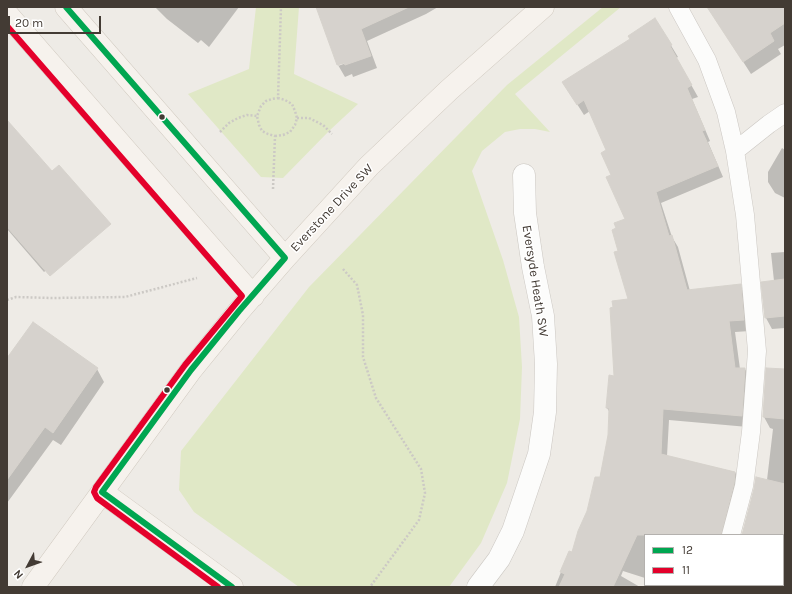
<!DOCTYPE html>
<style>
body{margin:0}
#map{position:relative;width:792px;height:594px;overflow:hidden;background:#eeebe6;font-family:Karla,sans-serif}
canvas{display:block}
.frame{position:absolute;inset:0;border:8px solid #433b34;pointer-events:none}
.legend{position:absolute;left:644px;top:534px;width:140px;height:52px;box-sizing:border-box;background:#fff;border:1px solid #b4b1ae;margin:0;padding:5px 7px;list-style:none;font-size:12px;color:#433b34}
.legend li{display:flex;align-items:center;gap:8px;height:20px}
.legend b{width:20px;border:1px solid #b4b1ae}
.north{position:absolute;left:8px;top:546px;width:40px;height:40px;-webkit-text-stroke:3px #fff;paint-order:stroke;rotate:229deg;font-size:11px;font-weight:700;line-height:16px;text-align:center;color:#433b34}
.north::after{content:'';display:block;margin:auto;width:14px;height:18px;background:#433b34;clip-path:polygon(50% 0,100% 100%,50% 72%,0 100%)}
.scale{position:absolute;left:8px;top:16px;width:93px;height:18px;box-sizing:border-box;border:2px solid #433b34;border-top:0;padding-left:5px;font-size:12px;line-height:14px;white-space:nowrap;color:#433b34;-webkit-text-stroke:3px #fff;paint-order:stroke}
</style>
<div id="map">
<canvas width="792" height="594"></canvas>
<div class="frame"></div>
<ul class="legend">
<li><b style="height:5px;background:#00a651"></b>12</li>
<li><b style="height:5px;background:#e4002b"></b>11</li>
</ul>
<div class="north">N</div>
<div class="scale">20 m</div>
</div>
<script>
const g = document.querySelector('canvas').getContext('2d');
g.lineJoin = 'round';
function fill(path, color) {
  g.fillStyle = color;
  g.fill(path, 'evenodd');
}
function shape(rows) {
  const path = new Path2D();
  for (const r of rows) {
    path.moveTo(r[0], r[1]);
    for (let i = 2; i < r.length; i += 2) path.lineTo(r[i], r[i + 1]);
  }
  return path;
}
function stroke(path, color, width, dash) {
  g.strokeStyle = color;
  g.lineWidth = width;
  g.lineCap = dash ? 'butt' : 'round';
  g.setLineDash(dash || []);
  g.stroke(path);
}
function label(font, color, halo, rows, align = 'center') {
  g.font = font + ' Karla,sans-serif';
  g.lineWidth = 3;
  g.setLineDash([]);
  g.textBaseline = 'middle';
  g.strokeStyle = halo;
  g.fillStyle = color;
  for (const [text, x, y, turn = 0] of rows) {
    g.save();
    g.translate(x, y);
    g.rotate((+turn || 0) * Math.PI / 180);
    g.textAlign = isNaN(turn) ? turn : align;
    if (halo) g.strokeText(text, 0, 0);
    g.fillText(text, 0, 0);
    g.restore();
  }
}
const green = shape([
 [256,7,299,7,294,74,358,104,329,131,283,178,261,177,188,94,249,69],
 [603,7,621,7,515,94,550,132,535,129,520,129,505,132,482,151,472,171,503,260,519,317,522,367,520,419,507,483,481,543,449,587,299,587,194,512,179,490,181,451,309,287,507,85]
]);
const shadow = shape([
 [155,7,239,7,209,47,201,40,198,43,167,19],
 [317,7,438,7,426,14,367,41,377,68,353,77,352,74,345,77,338,65],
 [349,62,338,66,338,64],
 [708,7,785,7,785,45,778,49,781,54,751,74],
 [655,19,678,57,676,58,698,97,692,99,710,141,708,142,723,177,661,203,672,237,678,247,690,291,740,285,746,296,750,331,735,332,740,369,745,369,751,380,748,427,669,420,667,456,735,472,741,484,729,535,645,535,645,578,623,571,621,576,640,587,555,587,569,552,572,553,600,479,609,435,610,413,607,408,616,377,629,300,619,252,617,229,626,220,612,175,607,151,590,111,584,115,570,93],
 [7,121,52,173,103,221,44,272,7,229],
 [782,148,785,150,785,198,775,193,768,182,768,172],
 [785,252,785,328,772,329,766,318,774,281,771,253],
 [7,360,97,369,104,382,61,445,53,440,7,503],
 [767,369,785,370,785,574,783,574,783,535,743,535,767,480,773,429,770,428,764,417],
 [667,585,700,585,699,587,674,587]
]);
const building = shape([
 [316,7,409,7,361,29,371,56,345,65,344,63,337,65,316,7],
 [707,7,785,7,785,23,770,33,774,41,743,62,707,7],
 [655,18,672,45,670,46,692,85,687,88,705,130,702,131,718,166,656,192,669,236,672,235,687,290,741,284,744,320,729,321,735,368,745,368,742,416,663,409,661,454,735,472,734,484,721,535,637,535,613,587,559,587,565,574,560,572,569,551,572,552,578,531,587,511,595,477,600,477,608,435,609,408,606,408,609,375,614,376,610,308,613,307,612,301,628,299,614,252,618,251,612,230,616,228,614,223,625,219,606,177,611,175,601,153,606,150,584,100,577,105,562,82,630,39,628,36,655,18],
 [7,120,52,171,59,165,111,224,50,276,7,227,7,120],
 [785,279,785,316,765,318,761,282,785,279],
 [33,322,98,368,53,433,45,427,7,480,7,358,33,322],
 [766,368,785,369,785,419,763,417,766,368],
 [756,477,785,484,785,535,742,535,754,489,756,477]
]);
const path = shape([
 [297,118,309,118,323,125,332,134],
 [220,132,229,123,238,118,247,115,257,116],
 [275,136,283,135,290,132,295,125,297,118,295,111,292,104,285,100,278,98],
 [273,189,275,136,268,134,262,131,259,125,257,116,261,106,266,101,272,99,278,98,281,7],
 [343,269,357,285,363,315,363,357,376,398,421,469,425,493,419,520,370,587],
 [7,300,16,297,52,298,125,297,197,278]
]);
const lane = shape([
 [678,7,707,60,726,112,735,151,745,215,757,351,751,432,744,486,731,535],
 [735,151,769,124,785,113],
 [714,587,715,585]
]);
const street = shape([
 [478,587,499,559,513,531,539,454,545,412,546,364,543,316,533,267,525,213,524,175]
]);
const secondary = shape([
 [66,7,285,258],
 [7,14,253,296],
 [102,492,232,587],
 [33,587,191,370,239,311,285,258,369,166,449,90,543,7]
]);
const bus1 = shape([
 [66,7,285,258,239,311,191,370,102,492,232,587]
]);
const bus2 = shape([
 [7,26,242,296,185,365,96,487,94,492,97,498,218,587]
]);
const markers = [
 [162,117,3.5,"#433b34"],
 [167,390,3.5,"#433b34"]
];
const streetNames = [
 ["Everstone Drive SW",332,208,-47],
 ["Eversyde Heath SW",535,281,81]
];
fill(green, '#e0e8c6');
fill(shadow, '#0003');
fill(building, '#d6d2cd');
stroke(building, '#d6d2cc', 1);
stroke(lane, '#cbc7c2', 19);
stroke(street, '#cbc7c2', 23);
stroke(secondary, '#cec7bd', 23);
stroke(path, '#ccc9c5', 2.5, [2, 2]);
stroke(lane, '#fcfcfb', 18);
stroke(street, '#fcfcfb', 22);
stroke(secondary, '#f6f2ed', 22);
stroke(bus1, '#00a651', 6);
stroke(bus2, '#e4002b', 6);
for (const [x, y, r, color] of markers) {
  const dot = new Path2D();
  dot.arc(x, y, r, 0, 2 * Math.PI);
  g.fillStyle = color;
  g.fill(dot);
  stroke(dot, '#fff', 1.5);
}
label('13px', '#433b34', '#fff', streetNames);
</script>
